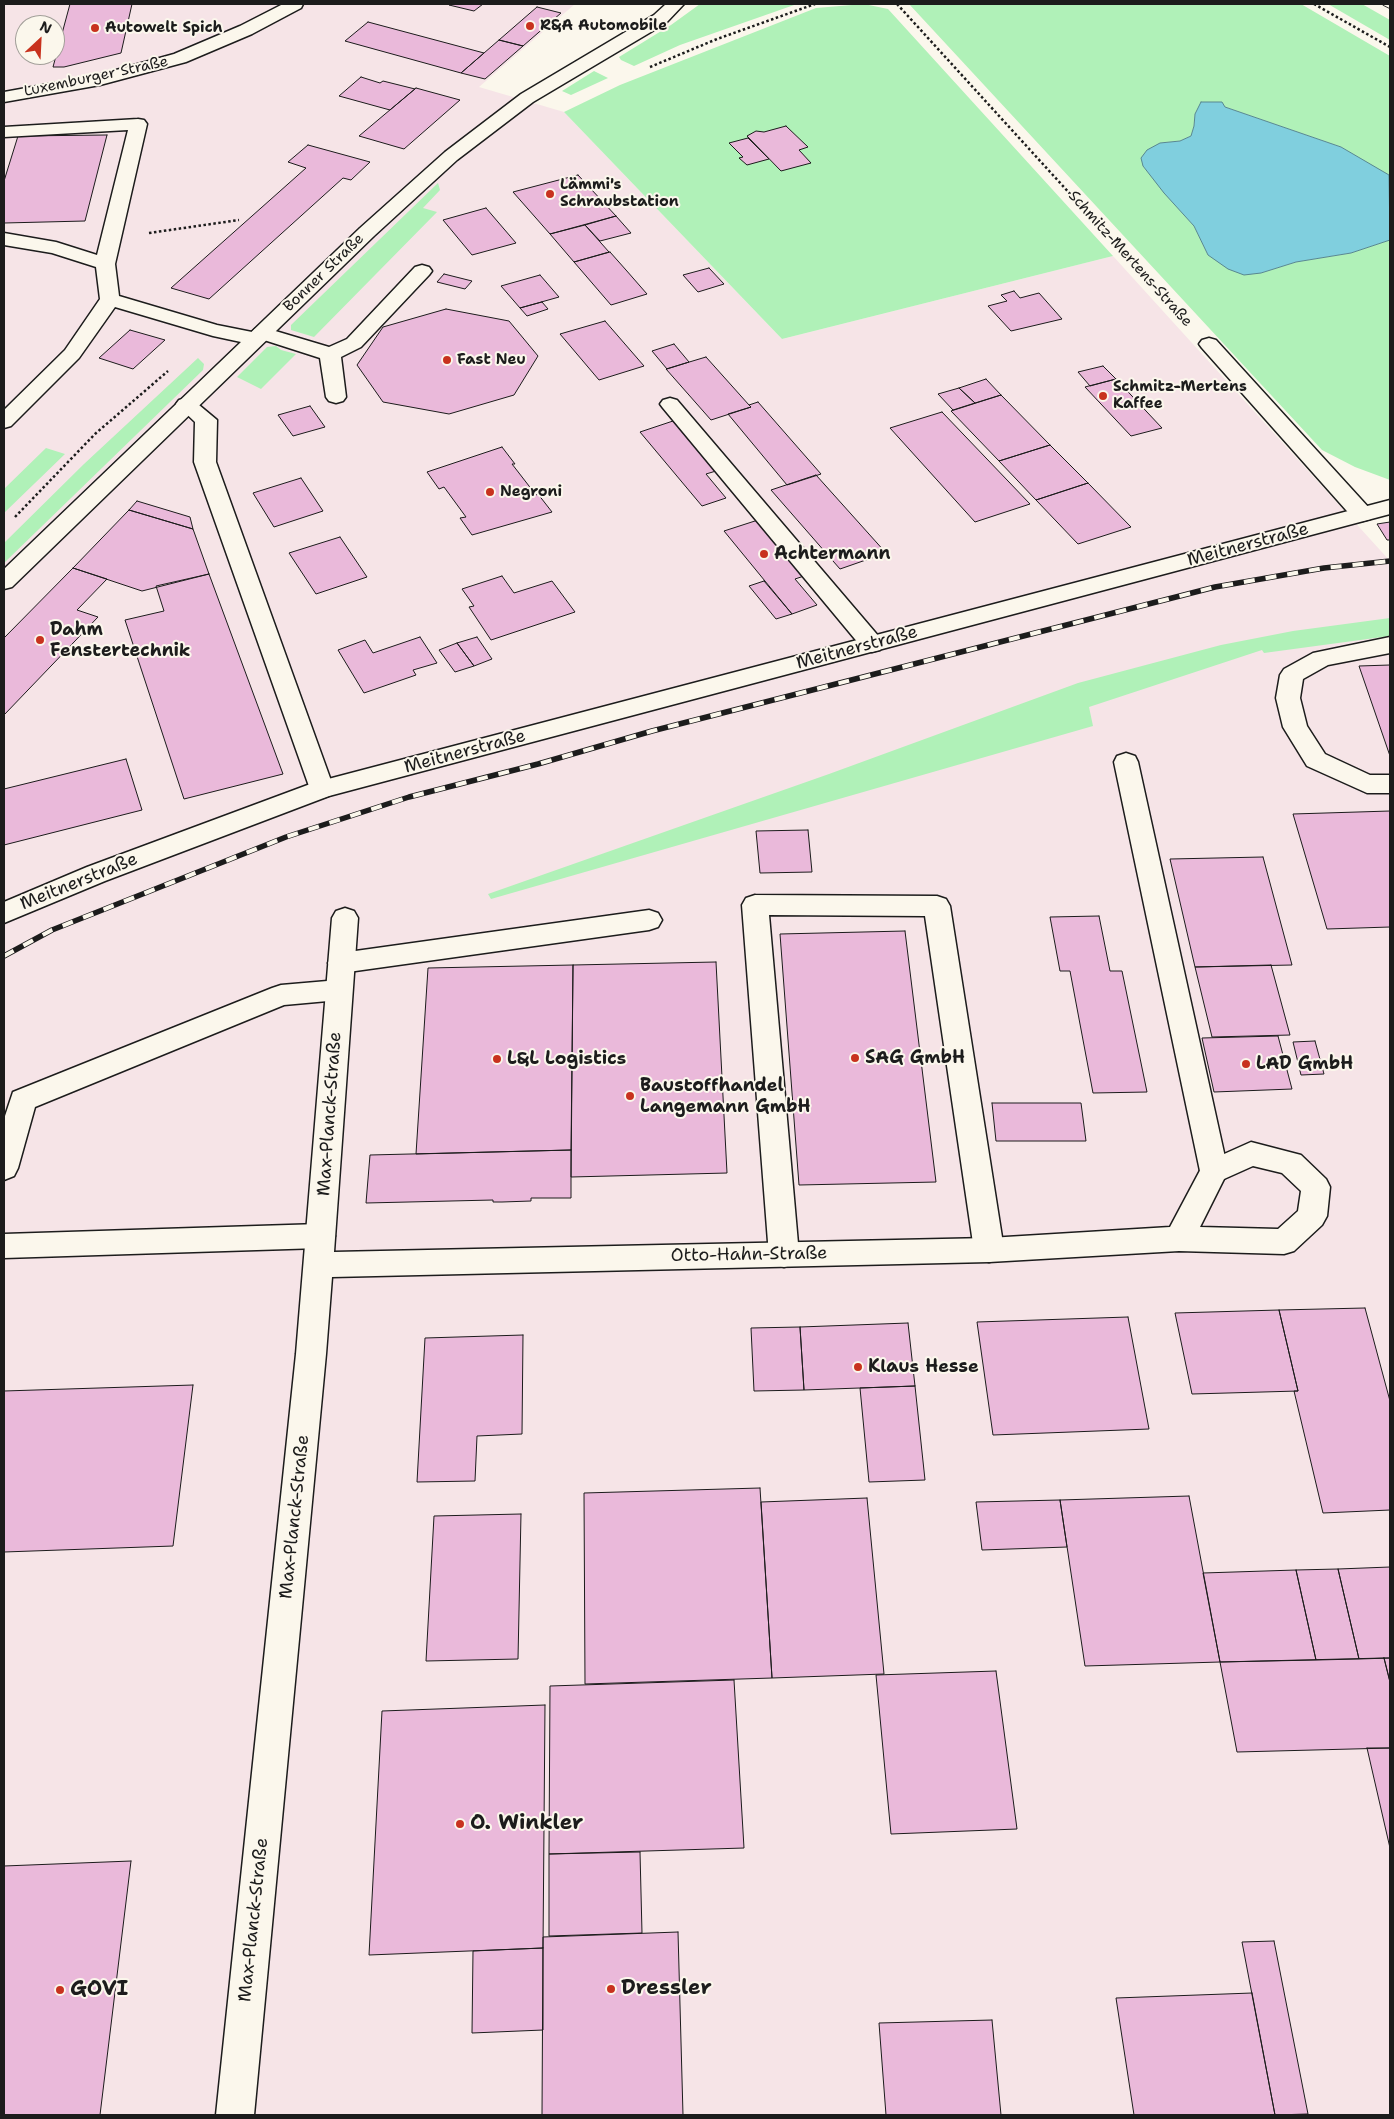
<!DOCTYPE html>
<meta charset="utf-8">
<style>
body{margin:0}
#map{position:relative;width:1394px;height:2119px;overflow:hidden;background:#fbf7ec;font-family:"Shantell Sans",sans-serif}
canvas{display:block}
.frame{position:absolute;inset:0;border:5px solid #1c1c1c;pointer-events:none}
.north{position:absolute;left:15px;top:15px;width:50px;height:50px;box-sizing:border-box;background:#fbf7ec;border:1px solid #a29f99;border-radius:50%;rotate:25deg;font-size:14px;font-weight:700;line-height:20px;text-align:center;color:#1c1c1c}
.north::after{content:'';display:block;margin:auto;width:18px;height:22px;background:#c8321e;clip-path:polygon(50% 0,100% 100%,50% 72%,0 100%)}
</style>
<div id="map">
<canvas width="1394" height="2119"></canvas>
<div class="frame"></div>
<div class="north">N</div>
</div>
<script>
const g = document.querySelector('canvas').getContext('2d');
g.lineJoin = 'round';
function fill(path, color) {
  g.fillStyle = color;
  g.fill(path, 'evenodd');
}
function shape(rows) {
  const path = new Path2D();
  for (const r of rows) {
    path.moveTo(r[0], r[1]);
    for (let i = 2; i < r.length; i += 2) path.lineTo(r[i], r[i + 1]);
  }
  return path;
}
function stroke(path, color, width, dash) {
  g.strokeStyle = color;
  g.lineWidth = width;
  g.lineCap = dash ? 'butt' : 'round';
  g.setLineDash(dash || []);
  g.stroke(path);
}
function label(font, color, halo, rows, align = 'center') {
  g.font = font + ' "Shantell Sans",sans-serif';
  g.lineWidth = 4;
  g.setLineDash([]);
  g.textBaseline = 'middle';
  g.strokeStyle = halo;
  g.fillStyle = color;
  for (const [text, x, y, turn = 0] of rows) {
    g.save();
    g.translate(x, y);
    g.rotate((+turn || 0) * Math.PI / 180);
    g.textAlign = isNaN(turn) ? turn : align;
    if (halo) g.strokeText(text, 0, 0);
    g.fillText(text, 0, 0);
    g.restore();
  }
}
const built = shape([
 [4,4,575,4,479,87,564,112,782,339,1113,256,1390,561,1390,2115,4,2115],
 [25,25,55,25,55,55,25,55]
]);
const green = shape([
 [700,4,797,4,680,45,634,66,621,60,619,57,671,25],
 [864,4,888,9,1113,256,782,339,564,112,620,85,816,8],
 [909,4,1301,4,1390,56,1390,177,1341,147,1225,107,1195,114,1194,126,1191,136,1180,141,1160,143,1143,166,1194,226,1208,255,1261,273,1296,262,1351,253,1390,240,1390,480,1355,467,1322,450],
 [1328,4,1362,4,1390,20,1390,40],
 [594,71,608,78,571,95,562,91],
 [438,183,440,190,423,208,437,212,314,337,291,330,291,325],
 [276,346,281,350,296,354,261,389,237,377,267,347],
 [198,358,204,364,203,370,4,563,4,543,84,464],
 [46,448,65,454,4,513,4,489],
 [1390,618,1390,636,1264,653,1262,650,1089,707,1093,726,491,899,488,894,829,774,1078,683,1221,645,1293,631]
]);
const water = shape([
 [1201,102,1222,102,1225,107,1341,147,1389,175,1390,240,1351,253,1296,262,1261,273,1244,275,1228,269,1208,255,1194,226,1164,193,1143,166,1141,158,1147,150,1160,143,1180,141,1191,136,1194,126,1195,114,1201,102]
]);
const building = shape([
 [70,4,132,4,121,53,64,67,53,67,70,4],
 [451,4,483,4,474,11,449,5,451,4],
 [537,7,561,13,523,46,499,40,537,7],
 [368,22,484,53,461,73,345,41,368,22],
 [499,40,523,46,485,79,461,73,499,40],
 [361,77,380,83,383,81,415,89,390,110,339,96,361,77],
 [416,88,460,100,404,149,359,136,416,88],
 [786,126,808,147,799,150,811,163,781,171,747,136,756,131,764,132,786,126],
 [107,135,85,221,4,223,4,181,18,136,107,135],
 [748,138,769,159,747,165,739,158,743,157,729,143,748,138],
 [308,145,370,162,351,180,343,178,209,299,171,288,306,168,288,162,308,145],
 [578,175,616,216,550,234,513,192,578,175],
 [486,208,516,243,472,255,443,220,486,208],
 [616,216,631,233,600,241,585,225,616,216],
 [585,225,609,252,574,262,550,234,585,225],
 [610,252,626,270,647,294,611,305,574,262,610,252],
 [709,268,724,284,698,292,683,275,709,268],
 [444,274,472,281,465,289,437,282,444,274],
 [540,275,559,297,520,308,501,286,540,275],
 [1014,291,1020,298,1039,293,1062,319,1011,331,988,306,1007,301,1001,295,1014,291],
 [542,302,548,309,527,316,520,308,542,302],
 [446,309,509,321,538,356,514,395,449,414,383,402,357,365,383,327,446,309],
 [605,321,644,366,599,380,560,334,605,321],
 [130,330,165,340,133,369,99,358,130,330],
 [674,344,689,362,667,369,652,351,674,344],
 [706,357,749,405,751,407,711,420,666,369,706,357],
 [1103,366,1116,379,1090,386,1078,372,1103,366],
 [986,379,1001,395,975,403,959,388,986,379],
 [1116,379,1162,428,1131,436,1085,387,1116,379],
 [959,388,975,403,953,410,938,394,959,388],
 [1001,395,1050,445,999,461,951,411,1001,395],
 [758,402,821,474,787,485,728,414,751,407,749,405,758,402],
 [310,406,325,427,293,436,278,415,310,406],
 [942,412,1030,504,975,522,890,428,942,412],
 [673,421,716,471,706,474,726,498,702,506,640,432,673,421],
 [1050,445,1088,483,1036,500,999,461,1050,445],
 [502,447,515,464,512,464,536,495,538,494,552,512,472,535,460,518,466,517,444,487,439,489,427,472,502,447],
 [816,475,886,553,840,569,771,490,816,475],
 [301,478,323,511,274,527,253,493,301,478],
 [1088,483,1131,527,1078,544,1036,500,1088,483],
 [137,501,190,517,193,529,129,510,137,501],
 [129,510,193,529,209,574,142,591,73,568,129,510],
 [758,520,804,576,795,579,817,605,792,614,724,531,758,520],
 [1390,522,1390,540,1387,540,1377,524,1390,522],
 [340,537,367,577,316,594,289,553,340,537],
 [73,568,107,579,77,610,98,617,4,715,4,638,73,568],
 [209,574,283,774,184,799,125,620,164,611,156,586,209,574],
 [502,576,514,593,552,581,575,612,491,640,469,607,474,606,462,589,502,576],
 [764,581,792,614,776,619,749,586,764,581],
 [420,637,437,663,413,670,416,675,364,693,338,650,365,640,373,653,420,637],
 [477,637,492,659,474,666,457,643,477,637],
 [457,643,474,666,455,672,439,650,457,643],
 [1390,665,1390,756,1359,666,1390,665],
 [126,759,142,810,4,845,4,789,126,759],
 [1390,811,1390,927,1327,929,1293,814,1390,811],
 [808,830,812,872,760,873,756,831,808,830],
 [1263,857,1292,965,1195,967,1170,859,1263,857],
 [1099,916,1110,971,1122,971,1147,1092,1093,1093,1070,971,1060,971,1050,917,1099,916],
 [905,931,936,1182,799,1185,780,934,905,931],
 [716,962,727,1173,571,1177,573,965,716,962],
 [573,965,571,1150,416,1154,428,968,573,965],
 [1271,965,1290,1035,1212,1037,1195,967,1271,965],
 [1278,1036,1292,1089,1214,1092,1202,1038,1278,1036],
 [1315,1041,1324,1074,1301,1075,1293,1042,1315,1041],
 [992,1103,1081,1103,1086,1141,996,1141,992,1103],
 [571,1150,571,1198,531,1198,531,1201,502,1202,493,1202,493,1200,366,1203,370,1155,571,1150],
 [1365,1308,1390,1401,1390,1510,1323,1513,1294,1391,1298,1391,1279,1310,1365,1308],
 [1279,1310,1298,1391,1192,1394,1175,1313,1279,1310],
 [1128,1317,1149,1429,993,1435,977,1322,1128,1317],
 [908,1323,915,1386,804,1390,800,1327,908,1323],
 [800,1327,804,1390,754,1391,751,1328,800,1327],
 [523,1335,522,1434,477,1436,475,1481,417,1482,425,1338,523,1335],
 [193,1385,173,1546,4,1552,4,1391,193,1385],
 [915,1386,925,1480,869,1482,860,1388,915,1386],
 [760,1488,772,1678,585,1684,584,1493,760,1488],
 [1189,1496,1220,1662,1085,1666,1060,1500,1189,1496],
 [867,1498,884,1674,772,1678,761,1502,867,1498],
 [1060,1500,1067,1547,982,1550,976,1502,1060,1500],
 [521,1514,518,1659,426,1661,434,1516,521,1514],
 [1390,1567,1390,1658,1359,1659,1338,1569,1390,1567],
 [1338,1569,1359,1659,1316,1660,1296,1570,1338,1569],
 [1296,1570,1316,1660,1220,1662,1203,1573,1296,1570],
 [1384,1658,1390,1658,1390,1682,1384,1658],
 [1384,1658,1390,1682,1390,1748,1237,1752,1220,1662,1384,1658],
 [996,1671,1017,1829,891,1834,876,1675,996,1671],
 [734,1680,744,1848,549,1854,550,1686,734,1680],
 [545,1705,543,1948,369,1955,382,1711,545,1705],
 [1367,1748,1390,1748,1390,1848,1367,1748],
 [640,1852,642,1933,549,1936,549,1854,640,1852],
 [131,1861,100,2115,4,2115,4,1866,131,1861],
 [678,1932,683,2115,542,2115,543,1937,678,1932],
 [1274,1941,1308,2114,1275,2115,1242,1942,1274,1941],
 [543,1948,543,2030,472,2033,473,1951,543,1948],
 [1252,1993,1275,2115,1134,2115,1116,1998,1252,1993],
 [992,2020,1001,2115,886,2115,879,2023,992,2020]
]);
const path = shape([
 [897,4,1186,321],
 [1314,4,1390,47],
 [650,67,717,39,815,4],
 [149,233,239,220],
 [15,517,95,434,168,371]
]);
const lane = shape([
 [138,119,144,120,147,124,115,264,119,296,217,325,252,332,255,329,262,327,329,347,347,339,415,267,422,265,429,267,432,271,429,275,361,347,341,357,346,397,343,401,336,403,329,401,326,397,320,358,264,340,262,343,255,345,213,336,115,307,79,358,11,426,4,428,4,410,65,350,100,299,96,267,52,253,4,245,4,233,56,242,97,255,128,130,4,137,4,127,138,119],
 [1209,338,1216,340,1370,509,1373,514,1370,519,1362,521,1354,519,1202,348,1199,344,1202,340,1209,338],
 [186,398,193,400,217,420,216,462,334,789,331,795,322,798,313,795,310,789,194,462,195,422,176,404,179,400,186,398],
 [670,398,677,400,880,638,884,644,880,650,872,652,864,650,663,408,660,404,663,400,670,398],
 [1390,637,1390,653,1328,665,1303,679,1300,698,1307,726,1325,754,1370,775,1390,775,1390,793,1367,793,1307,766,1283,727,1276,698,1280,675,1284,669,1313,653,1390,637],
 [1126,753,1135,756,1138,762,1228,1171,1224,1179,1214,1183,1204,1179,1200,1171,1114,762,1117,756,1126,753],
 [755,895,937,896,946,899,950,906,1004,1250,999,1259,989,1262,979,1259,974,1250,925,916,769,915,799,1255,794,1264,784,1267,774,1264,769,1255,742,905,746,898,755,895],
 [649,910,658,913,662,920,658,927,649,930,341,973,332,970,328,963,332,956,341,953,649,910],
 [339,980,348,983,352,990,348,997,339,1000,284,1005,35,1107,18,1168,14,1176,4,1180,4,1119,13,1092,272,988,281,985,339,980],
 [320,1224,330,1227,335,1236,330,1245,320,1248,4,1258,4,1234,320,1224]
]);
const street = shape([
 [1390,500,1390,514,329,796,105,881,4,923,4,902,87,867,313,783,1390,500],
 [345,908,354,911,358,918,334,1252,989,1238,1170,1227,1204,1163,1251,1142,1301,1155,1326,1179,1330,1187,1327,1216,1322,1225,1294,1251,1284,1254,1179,1251,989,1262,332,1277,326,1354,254,2115,216,2115,296,1354,332,918,336,911,345,908],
 [1253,1166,1282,1173,1301,1191,1298,1211,1278,1229,1200,1227,1224,1179,1253,1166]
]);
const secondary = shape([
 [283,4,303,4,301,8,252,34,186,62,100,85,4,102,4,92,98,75,174,54,240,26,283,4],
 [666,4,684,4,666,23,533,102,457,160,374,236,12,587,4,589,4,569,360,228,445,152,521,94,654,15,666,4]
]);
const railFar1 = shape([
 [1384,4,1390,7]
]);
const rail = shape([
 [4,956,52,930,286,837,409,797,538,764,652,731,1215,587,1324,568,1390,561]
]);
const markers = [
 [530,26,5,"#c8321e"],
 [95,28,5,"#c8321e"],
 [550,194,5,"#c8321e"],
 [447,360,5,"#c8321e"],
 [1103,396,5,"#c8321e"],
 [490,492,5,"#c8321e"],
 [764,554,5,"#c8321e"],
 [40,640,5,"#c8321e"],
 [855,1058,5,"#c8321e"],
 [497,1059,5,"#c8321e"],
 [1246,1064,5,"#c8321e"],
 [630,1096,5,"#c8321e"],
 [858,1367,5,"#c8321e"],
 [460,1824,5,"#c8321e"],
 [611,1989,5,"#c8321e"],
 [60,1990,5,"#c8321e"]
];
const farPoinames = [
 ["R&A Automobile",540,26],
 ["Autowelt Spich",105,28],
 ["Lämmi's",560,185],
 ["Schraubstation",560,202],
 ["Fast Neu",457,360],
 ["Schmitz-Mertens",1113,387],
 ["Kaffee",1113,404],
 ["Negroni",500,492]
];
const farStreetnames = [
 ["Luxemburger Straße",96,77,-12],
 ["Schmitz-Mertens-Straße",1130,259,48],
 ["Bonner Straße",324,273,-44]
];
const streetNames = [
 ["Meitnerstraße",1248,545,-15],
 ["Meitnerstraße",857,648,-15],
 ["Meitnerstraße",465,752,-15],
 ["Meitnerstraße",79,882,-22],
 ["Max-Planck-Straße",330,1114,-86],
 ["Otto-Hahn-Straße",749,1255,-1],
 ["Max-Planck-Straße",295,1517,-84],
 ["Max-Planck-Straße",254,1920,-84]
];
const poiNames = [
 ["Achtermann",774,554],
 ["Dahm",50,630],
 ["Fenstertechnik",50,651],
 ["SAG GmbH",865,1058],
 ["L&L Logistics",507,1059],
 ["LAD GmbH",1256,1064],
 ["Baustoffhandel",640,1086],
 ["Langemann GmbH",640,1107],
 ["Klaus Hesse",868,1367]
];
const nearPoinames = [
 ["O. Winkler",470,1824],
 ["Dressler",621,1989],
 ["GOVI",70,1990]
];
fill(built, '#f6e4e7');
fill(green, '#b0f1b8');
fill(water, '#80cfde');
stroke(water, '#588790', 1);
fill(building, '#eab9da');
stroke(building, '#1c1c1c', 1);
stroke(lane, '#1c1c1c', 3);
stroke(street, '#1c1c1c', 3);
stroke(secondary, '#1c1c1c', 3);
stroke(path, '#1c1c1c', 2.5, [2.5, 2.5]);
fill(lane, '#fbf7ec');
fill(street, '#fbf7ec');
fill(secondary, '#fbf7ec');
stroke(railFar1, '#1c1c1c', 4);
stroke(rail, '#1c1c1c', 5.5);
stroke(railFar1, '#fbf7ec', 2.5, [8]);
stroke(rail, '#fbf7ec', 4, [11]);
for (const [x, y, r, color] of markers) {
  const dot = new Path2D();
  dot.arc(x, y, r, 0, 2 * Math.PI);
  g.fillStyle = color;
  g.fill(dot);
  stroke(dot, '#fbf7ec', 2);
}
label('bold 15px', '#1c1c1c', '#fbf7ec', farPoinames, 'left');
label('15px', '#1c1c1c', '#fbf7ec', farStreetnames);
label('18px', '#1c1c1c', '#fbf7ec', streetNames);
label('bold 18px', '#1c1c1c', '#fbf7ec', poiNames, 'left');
label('bold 21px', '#1c1c1c', '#fbf7ec', nearPoinames, 'left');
</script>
